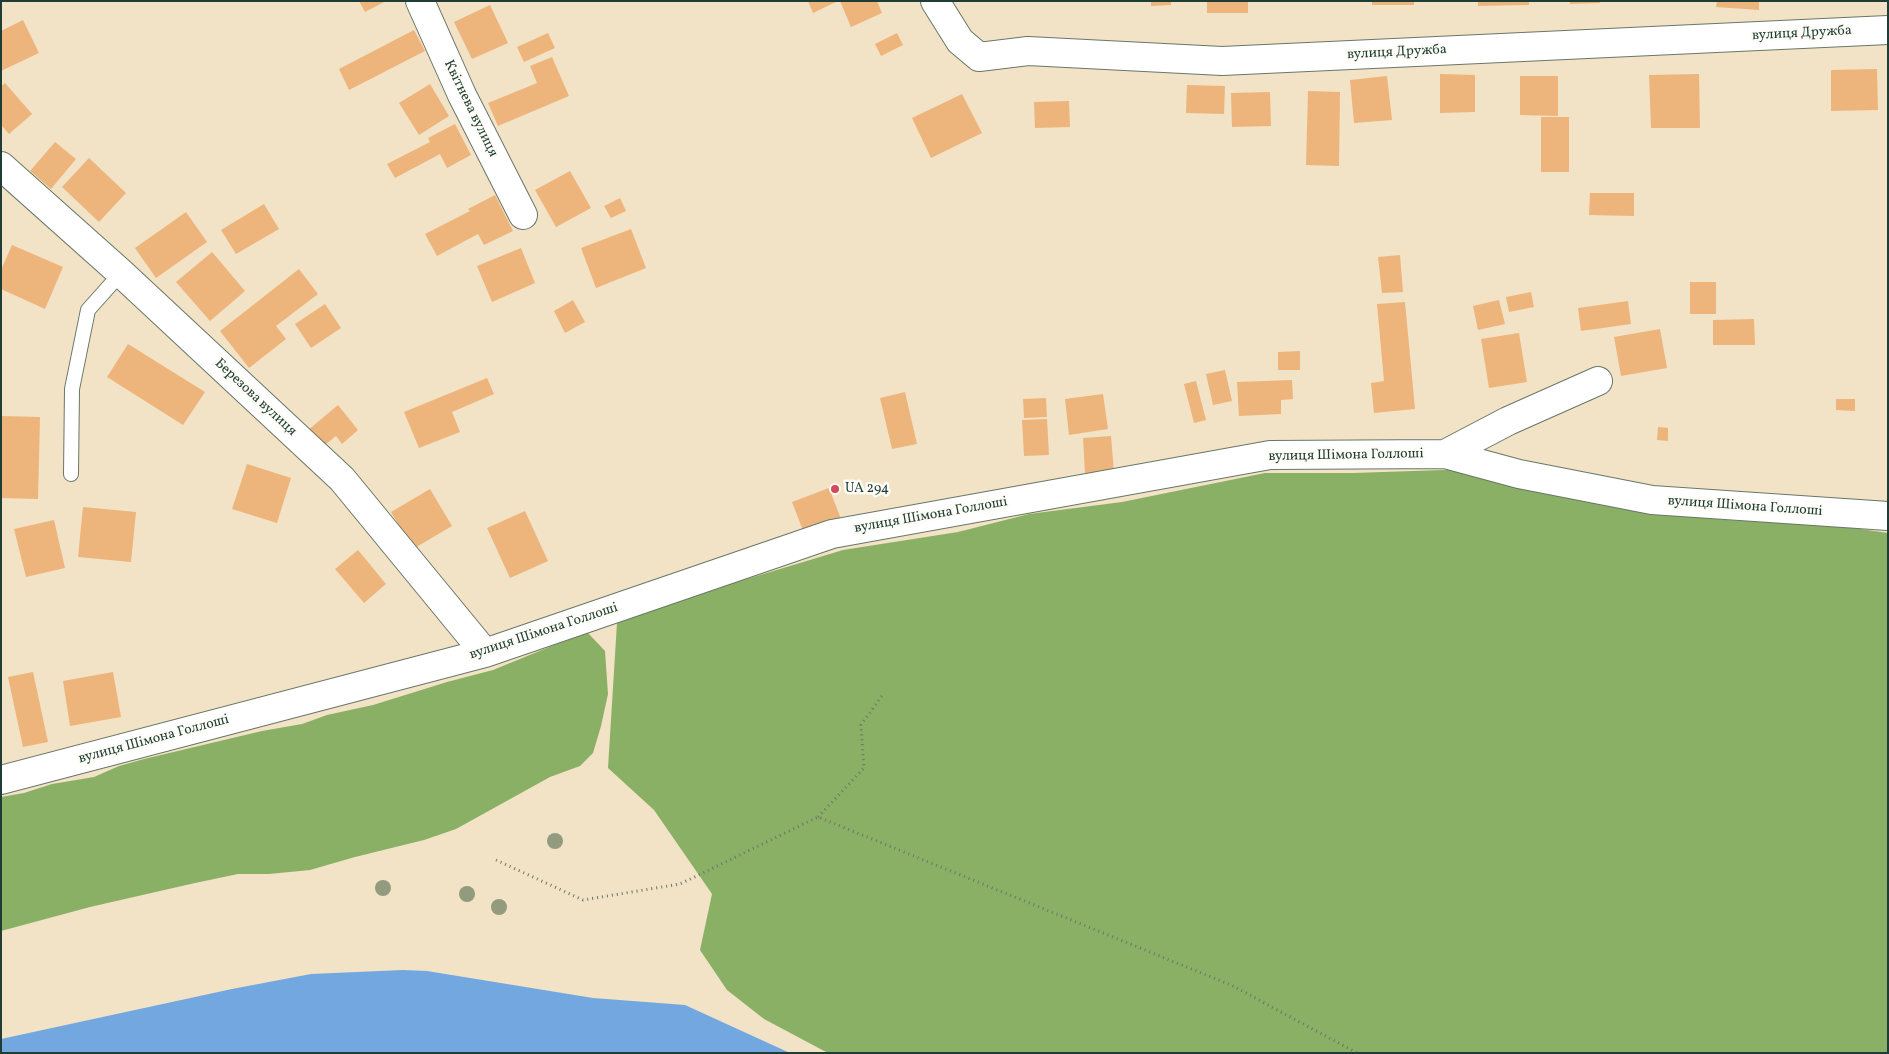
<!DOCTYPE html>
<meta charset="utf-8">
<style>
body{margin:0}
#map{position:relative;width:1889px;height:1054px;overflow:hidden;background:#f2e2c6;font-family:Vollkorn,serif}
canvas{display:block}
.frame{position:absolute;inset:0;border:2px solid #1f3d34;pointer-events:none}
</style>
<div id="map">
<canvas width="1889" height="1054"></canvas>
<div class="frame"></div>
</div>
<script>
const g = document.querySelector('canvas').getContext('2d');
g.lineJoin = 'round';
function fill(path, color) {
  g.fillStyle = color;
  g.fill(path, 'evenodd');
}
function shape(rows) {
  const path = new Path2D();
  for (const r of rows) {
    path.moveTo(r[0], r[1]);
    for (let i = 2; i < r.length; i += 2) path.lineTo(r[i], r[i + 1]);
  }
  return path;
}
function stroke(path, color, width, dash) {
  g.strokeStyle = color;
  g.lineWidth = width;
  g.lineCap = dash ? 'butt' : 'round';
  g.setLineDash(dash || []);
  g.stroke(path);
}
function label(font, color, halo, rows, align = 'center') {
  g.font = font + ' Vollkorn,serif';
  g.lineWidth = 5;
  g.setLineDash([]);
  g.textBaseline = 'middle';
  g.strokeStyle = halo;
  g.fillStyle = color;
  for (const [text, x, y, turn = 0] of rows) {
    g.save();
    g.translate(x, y);
    g.rotate((+turn || 0) * Math.PI / 180);
    g.textAlign = isNaN(turn) ? turn : align;
    if (halo) g.strokeText(text, 0, 0);
    g.fillText(text, 0, 0);
    g.restore();
  }
}
const forest = shape([
 [1473,469,1614,507,1727,520,1819,523,1888,533,1888,1053,828,1053,764,1019,727,990,700,950,712,894,654,810,608,768,617,623,707,591,843,550,958,532,1029,514,1122,502,1265,473,1353,473],
 [588,633,605,651,608,694,601,726,593,753,580,766,550,777,456,829,424,840,355,857,310,870,269,874,238,874,195,883,90,907,1,931,1,797,24,793,52,784,94,777,119,766,144,759,262,731,302,724,327,715,373,705,447,682,493,670,554,645]
]);
const water = shape([
 [403,970,427,971,593,998,685,1005,790,1053,1,1053,1,1039,232,989,311,974]
]);
const building = shape([
 [359,1,386,1,365,12],
 [808,1,838,1,813,13],
 [840,1,877,1,882,13,851,27],
 [1151,1,1171,1,1171,5,1151,6],
 [1207,1,1248,1,1248,13,1207,13],
 [1372,1,1414,1,1414,5,1372,5],
 [1478,1,1529,1,1529,5,1478,6],
 [1570,1,1600,1,1600,3,1570,4],
 [1717,1,1759,1,1759,10,1716,7],
 [490,5,508,43,472,59,454,22],
 [23,20,39,53,1,71,1,31],
 [414,30,425,51,349,90,339,69],
 [548,33,555,48,524,62,517,47],
 [897,33,903,45,881,56,875,44],
 [552,57,569,96,498,126,488,103,537,83,530,66],
 [1877,69,1878,110,1831,111,1831,70],
 [1440,74,1475,75,1475,112,1440,113],
 [1699,74,1700,128,1651,128,1649,75],
 [1387,76,1392,120,1354,123,1350,80],
 [1520,76,1558,76,1558,116,1520,115],
 [5,83,32,114,9,134,1,125,1,86],
 [430,84,449,116,419,135,399,103],
 [1187,85,1225,86,1224,114,1186,113],
 [1308,91,1340,92,1339,166,1306,165],
 [1270,92,1271,126,1232,127,1231,93],
 [962,94,982,133,931,158,912,118],
 [1069,101,1070,127,1035,128,1034,102],
 [1541,117,1569,117,1569,172,1541,172],
 [455,124,471,155,447,168,440,154,395,178,387,164,430,142,428,138],
 [55,142,76,159,51,189,30,171],
 [89,158,126,193,99,222,62,187],
 [570,171,591,208,556,227,535,190],
 [1590,193,1634,193,1634,216,1589,215],
 [495,195,513,231,484,245,478,234,437,256,425,234,470,211,468,209],
 [620,198,626,211,611,218,604,206],
 [264,204,279,229,236,254,221,230],
 [186,212,207,242,156,278,135,248],
 [631,229,646,268,596,288,581,248],
 [12,245,63,267,45,309,1,289,1,270],
 [521,248,535,283,492,302,477,266],
 [212,252,245,291,210,321,176,282],
 [1400,255,1403,292,1382,293,1378,257],
 [299,269,318,294,276,326,286,339,249,368,220,331],
 [1690,282,1716,282,1716,314,1690,314],
 [1531,292,1534,307,1509,312,1506,297],
 [573,300,585,322,565,333,554,311],
 [1499,300,1505,324,1478,330,1473,306],
 [1628,301,1631,324,1581,331,1578,308],
 [1405,302,1415,409,1374,413,1371,383,1384,381,1377,304],
 [325,304,341,328,311,348,295,324],
 [1754,319,1755,345,1713,345,1713,320],
 [1660,329,1667,368,1621,376,1614,337],
 [1519,333,1527,382,1489,388,1481,339],
 [128,344,205,392,183,425,107,377],
 [1300,351,1300,370,1278,370,1278,352],
 [1225,370,1232,401,1213,405,1206,374],
 [487,378,494,394,452,412,460,432,419,448,404,412],
 [1292,380,1293,399,1281,400,1281,414,1239,416,1237,382],
 [1196,381,1206,420,1194,423,1184,384],
 [905,392,917,444,892,449,880,398],
 [1103,394,1108,429,1069,435,1065,399],
 [1046,398,1047,417,1024,418,1023,399],
 [1836,399,1855,399,1855,411,1836,410],
 [338,405,358,430,342,444,336,436,321,448,307,431],
 [1,416,40,417,38,499,1,498],
 [1047,419,1049,455,1024,456,1022,420],
 [1658,427,1668,428,1668,441,1657,440],
 [1111,436,1114,472,1085,473,1083,438],
 [247,464,291,478,277,523,232,509],
 [829,488,841,519,804,533,792,502],
 [430,489,452,526,413,549,391,512],
 [83,507,136,512,131,562,78,557],
 [525,511,548,561,510,578,487,528],
 [54,520,65,568,26,577,14,529],
 [358,550,386,584,364,603,335,569],
 [33,672,48,742,23,747,8,677],
 [113,672,121,717,70,726,63,681]
]);
const path = shape([
 [818,817,864,768,861,725,884,693],
 [496,860,583,900,680,884,818,817,1231,985,1357,1053]
]);
const lane = shape([
 [71,474,72,389,88,310,121,273]
]);
const street = shape([
 [420,1,462,95,523,215],
 [935,1,960,41,979,57,1028,51,1222,61,1888,30],
 [1,166,121,273,342,479,485,653],
 [1445,454,1508,421,1598,381],
 [1,780,485,653,832,534,1270,455,1445,454,1519,474,1652,500,1888,516]
]);
const trees = [
 [555,841],
 [383,888],
 [467,894],
 [499,907]
];
const markers = [
 [835,489,5,"#d1495b"]
];
const streetNames = [
 ["вулиця Дружба",1802,34,-3],
 ["вулиця Дружба",1397,53,-3],
 ["Квітнева вулиця",470,109,64],
 ["Березова вулиця",255,398,43],
 ["вулиця Шімона Голлоші",1346,456,-1],
 ["вулиця Шімона Голлоші",1745,507,4],
 ["вулиця Шімона Голлоші",931,516,-10],
 ["вулиця Шімона Голлоші",544,632,-18],
 ["вулиця Шімона Голлоші",154,740,-15]
];
const poiNames = [
 ["UA 294",845,489]
];
fill(forest, '#8ab066');
fill(water, '#73a7e0');
fill(building, '#edb57c');
stroke(lane, '#697767', 16);
stroke(street, '#697767', 30);
stroke(path, '#697767', 3, [1, 4]);
stroke(lane, '#fff', 14);
stroke(street, '#fff', 28);
g.fillStyle = '#929b7e';
for (const [x, y] of trees) {
  g.beginPath();
  g.arc(x, y, 8, 0, 2 * Math.PI);
  g.fill();
}
for (const [x, y, r, color] of markers) {
  const dot = new Path2D();
  dot.arc(x, y, r, 0, 2 * Math.PI);
  g.fillStyle = color;
  g.fill(dot);
  stroke(dot, '#fdfcf7', 2);
}
label('14px', '#1f3d34', '#fdfcf7', streetNames);
label('14px', '#1f3d34', '#fdfcf7', poiNames, 'left');
</script>
